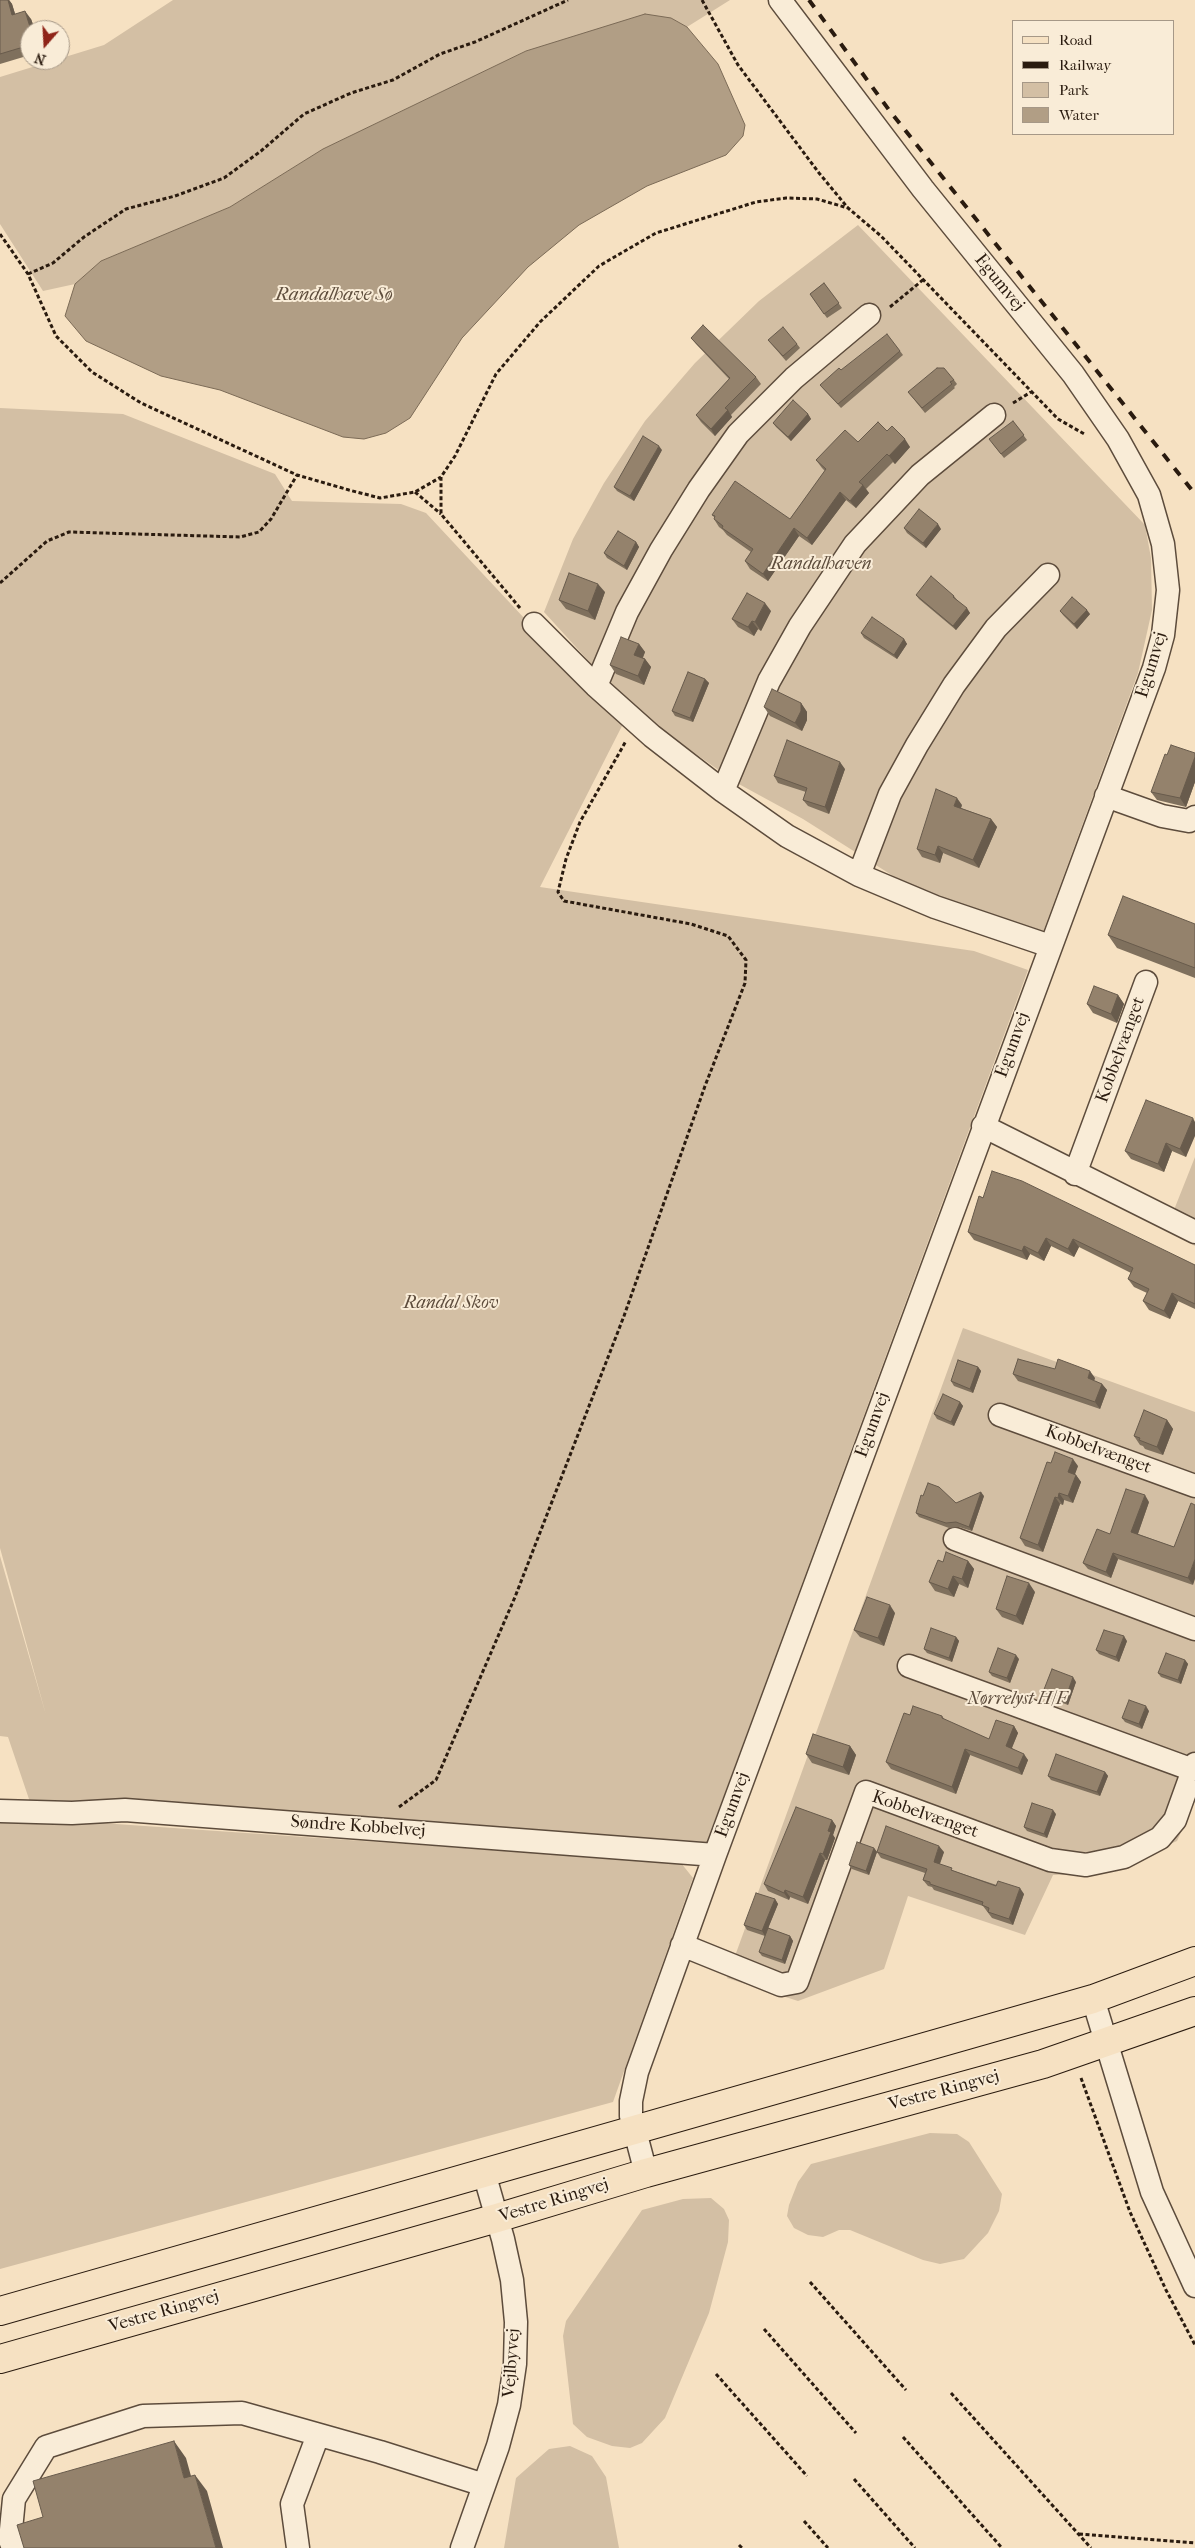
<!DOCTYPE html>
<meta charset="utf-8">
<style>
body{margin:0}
#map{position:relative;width:1195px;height:2548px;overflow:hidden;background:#f6e1c2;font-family:"IM FELL French Canon",serif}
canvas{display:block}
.legend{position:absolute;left:1012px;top:20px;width:162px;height:115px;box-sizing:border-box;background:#f9ecd7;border:1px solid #a69887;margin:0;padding:6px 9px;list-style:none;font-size:15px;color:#2a1b0f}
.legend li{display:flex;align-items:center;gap:10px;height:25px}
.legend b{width:25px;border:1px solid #a69887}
.north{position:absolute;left:20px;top:20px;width:50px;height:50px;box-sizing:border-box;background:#f9ecd7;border:1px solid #a69887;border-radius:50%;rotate:199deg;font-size:14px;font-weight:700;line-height:20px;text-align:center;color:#2a1b0f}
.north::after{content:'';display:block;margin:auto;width:18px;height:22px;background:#8f2418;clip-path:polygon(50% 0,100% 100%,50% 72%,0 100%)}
</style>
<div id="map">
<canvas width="1195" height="2548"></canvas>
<ul class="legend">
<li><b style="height:6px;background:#f6e1c2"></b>Road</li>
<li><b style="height:6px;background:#2a1b0f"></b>Railway</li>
<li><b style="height:14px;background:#d3bfa4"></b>Park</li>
<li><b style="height:14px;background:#b19e85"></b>Water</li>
</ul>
<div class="north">N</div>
</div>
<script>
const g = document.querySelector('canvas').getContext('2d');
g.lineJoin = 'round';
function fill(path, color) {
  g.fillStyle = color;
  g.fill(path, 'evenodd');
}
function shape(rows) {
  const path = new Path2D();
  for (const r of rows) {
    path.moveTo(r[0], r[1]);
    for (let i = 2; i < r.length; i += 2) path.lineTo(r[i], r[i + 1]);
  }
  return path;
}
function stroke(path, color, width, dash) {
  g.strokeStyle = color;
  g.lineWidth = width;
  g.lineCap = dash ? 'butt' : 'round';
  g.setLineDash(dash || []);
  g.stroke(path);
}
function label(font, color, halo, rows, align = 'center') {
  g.font = font + ' "IM FELL French Canon",serif';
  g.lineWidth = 4;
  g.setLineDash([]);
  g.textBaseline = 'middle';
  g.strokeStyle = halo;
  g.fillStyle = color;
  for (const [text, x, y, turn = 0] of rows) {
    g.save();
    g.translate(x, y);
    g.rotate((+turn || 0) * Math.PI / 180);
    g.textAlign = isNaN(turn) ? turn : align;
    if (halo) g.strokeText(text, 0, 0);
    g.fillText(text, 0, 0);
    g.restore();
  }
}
const green = shape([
 [173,0,730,0,687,27,671,18,526,51,323,149,230,207,101,261,75,284,43,291,0,224,0,77,104,45],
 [858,225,1145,525,1151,558,1152,610,1138,673,1043,932,928,898,803,819,737,783,666,733,605,679,544,612,573,539,604,483,645,421,695,363,759,301],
 [0,408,123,414,275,474,292,501,401,504,426,513,623,724,540,887,974,951,1028,970,706,1844,339,1814,149,1802,31,1805,8,1737,0,1736,0,1556,46,1715,0,1548],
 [1195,1157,1195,1246,1166,1230],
 [963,1328,1195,1412,1195,1801,1177,1841,1101,1874,1053,1875,1025,1935,908,1896,884,1969,798,2001,727,1978],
 [0,1816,681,1863,693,1878,613,2102,0,2269],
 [930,2133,957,2134,969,2142,1002,2194,999,2211,988,2233,964,2259,940,2264,923,2260,850,2230,839,2230,823,2237,808,2235,794,2228,787,2216,789,2205,798,2182,811,2164],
 [711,2198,724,2209,729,2220,728,2242,709,2313,665,2418,642,2443,630,2448,612,2446,587,2437,573,2424,563,2336,566,2321,642,2210,683,2199],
 [570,2446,592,2456,606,2477,619,2548,504,2548,516,2478,549,2449]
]);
const water = shape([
 [645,14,671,18,687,27,718,64,745,125,743,136,726,155,647,186,579,225,528,267,462,338,410,418,386,433,364,439,343,437,220,390,161,376,86,341,65,316,75,284,101,261,230,207,323,149,526,51,645,14]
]);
const path = shape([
 [702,0,738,65,819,173,848,208],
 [0,234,28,274,56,336,92,372,141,403,297,475,349,490,380,498,415,492,441,477],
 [28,274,53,263,84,237,126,209,175,196,224,178,261,151,304,114,351,93,393,80,440,54,475,42,568,0],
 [890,307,924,279],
 [1013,403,1031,392],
 [415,492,441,514],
 [0,583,47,541,69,532,240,537,259,532,271,519,297,475],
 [520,608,441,514,441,477,455,456,496,374,540,322,599,266,656,233,756,202,786,198,817,199,848,208,881,236,1058,419,1086,435],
 [399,1807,436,1780,515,1597,624,1316,705,1086,745,983,746,960,728,936,691,924,564,901,558,892,566,859,580,822,626,741],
 [1081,2078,1130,2212,1166,2290,1195,2345],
 [810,2282,906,2390],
 [764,2329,856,2433],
 [716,2374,807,2476],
 [951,2393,1091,2548],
 [903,2437,1002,2548],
 [854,2479,915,2548],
 [804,2521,828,2548],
 [1079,2534,1195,2543],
 [739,2545,742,2548]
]);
const minor = shape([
 [534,624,596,686,652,736,723,791,787,836,859,875,935,907,1050,946],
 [596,686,627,612,661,550,699,489,738,434,794,378,869,315],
 [723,791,769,681,800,626,855,544,920,475,994,415],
 [1106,796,1162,816,1189,821,1195,817],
 [859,875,890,794,917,745,954,685,996,628,1048,575],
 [983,1126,1195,1232],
 [1075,1174,1146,982],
 [1000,1415,1195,1486],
 [955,1539,1195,1629],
 [909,1666,1193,1770,1195,1764],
 [0,1811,72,1813,125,1810,715,1855],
 [682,1945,781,1985,797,1982,866,1792,1050,1860,1086,1865,1124,1857,1160,1838,1175,1820,1193,1770],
 [1093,1999,1152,2192,1195,2286],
 [646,2173,631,2116,631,2101,637,2072,715,1855,1154,668,1163,635,1168,590,1163,544,1149,495,1118,439,1073,374,923,189,780,0],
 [13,2548,10,2540,14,2499,46,2447,143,2416,242,2413,380,2452,484,2485],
 [298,2548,292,2504,318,2435],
 [462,2548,498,2446,509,2405,515,2364,516,2322,512,2280,503,2239,484,2173]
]);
const major = shape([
 [0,2311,1093,1999,1195,1961],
 [0,2359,497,2218,646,2173,1043,2064,1195,2011]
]);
const rail = shape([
 [809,0,889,110,1195,494]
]);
const wall = shape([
 [0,0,9,0,12,4,15,14,31,19,35,30,30,30,30,55,0,64],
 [824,283,842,308,827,318,810,294],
 [691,338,756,377,761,384,731,415,732,417,715,436,701,422,696,415,729,379,696,344],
 [768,340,797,344,800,348,786,361],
 [900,351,903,355,841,408,820,385,841,370],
 [954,380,957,384,954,387,955,388,925,413,908,392],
 [808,414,811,419,791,441,776,427,773,423],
 [1013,421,1027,440,1004,458,992,443],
 [887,431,910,447,895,464,893,462,866,489,869,493,856,508,846,500,812,545,799,536,768,581,750,569,745,561,751,552,727,535,723,530,719,527,714,519,715,518,712,515,790,519,825,471,822,468,816,460],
 [662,450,634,501,617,491,614,487],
 [904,528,941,529,926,548,907,533],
 [636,542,639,547,627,570,607,558,604,553],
 [605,592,595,620,566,609,559,600],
 [916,595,954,596,957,600,970,613,956,630,919,599],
 [771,611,761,631,758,629,754,636,738,627,732,619],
 [1060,611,1090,614,1077,629,1063,615],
 [861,633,904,639,907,644,897,659,864,638],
 [639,644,645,652,643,658,645,659,651,667,644,685,616,674,610,665],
 [705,679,709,683,693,722,675,716,672,711],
 [801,703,807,712,807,720,802,731,770,716,764,707],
 [1195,753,1195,782,1186,807,1157,800,1151,792,1167,755],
 [845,769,829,814,808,806,803,800,806,792,778,783,774,776],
 [962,805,961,808,991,819,997,827,979,868,943,853,940,863,922,857,917,849],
 [1195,924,1195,978,1117,948,1108,935],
 [1118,995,1124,1004,1117,1023,1093,1013,1087,1004],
 [1195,1122,1186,1157,1172,1151,1164,1172,1131,1159,1125,1151],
 [979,1196,1195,1265,1195,1309,1178,1301,1170,1319,1149,1310,1143,1301,1147,1293,1134,1287,1128,1279,1131,1273,1079,1247,1074,1257,1051,1246,1044,1261,1030,1254,1027,1260,974,1240,968,1232],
 [978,1367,981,1371,973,1393,954,1386,951,1381],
 [1055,1369,1095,1378,1094,1381,1102,1384,1107,1390,1100,1409,1018,1381,1013,1374],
 [960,1402,963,1406,954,1426,937,1419,934,1414],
 [1167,1420,1173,1429,1163,1455,1145,1449,1143,1446,1140,1445,1134,1436],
 [1051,1463,1078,1466,1074,1475,1076,1475,1081,1482,1073,1503,1064,1500,1063,1505,1060,1504,1043,1552,1025,1546,1020,1538],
 [984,1496,972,1531,959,1527,949,1528,919,1517,916,1513],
 [1149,1502,1138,1534,1174,1547,1193,1585,1118,1559,1111,1578,1088,1569,1083,1563,1110,1534],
 [968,1561,974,1569,968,1588,959,1584,954,1597,935,1591,929,1582,943,1562],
 [1035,1592,1023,1625,1002,1617,996,1609],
 [895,1613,884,1646,860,1637,854,1630],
 [956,1637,959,1641,952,1662,927,1653,924,1649],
 [1127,1641,1119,1662,1099,1654,1096,1650],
 [1019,1659,1010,1683,992,1676,989,1672],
 [1185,1660,1188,1664,1181,1684,1161,1677,1158,1673],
 [1076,1682,1068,1705,1046,1697,1043,1692],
 [1149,1711,1142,1729,1125,1722,1122,1718],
 [910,1715,942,1716,945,1720,989,1739,1014,1726,1018,1733,1012,1748,1028,1760,1022,1775,970,1755,956,1794,891,1769,886,1762],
 [850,1746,856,1755,849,1775,812,1763,806,1754],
 [1105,1772,1108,1776,1100,1796,1051,1780,1048,1776],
 [1056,1814,1047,1838,1027,1831,1024,1827],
 [832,1820,836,1826,833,1835,835,1838,827,1860,825,1860,808,1904,790,1897,789,1900,768,1891,764,1884],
 [874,1848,877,1852,869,1875,852,1869,849,1865],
 [877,1852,944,1852,940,1864,954,1871,1024,1894,1013,1925,992,1918,983,1906,934,1890,932,1887,928,1886,923,1880,925,1873,881,1858],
 [775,1899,778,1904,768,1928,790,1936,793,1941,785,1964,762,1956,759,1952,765,1936,747,1930,744,1925]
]);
const shadedWall = shape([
 [8,0,9,0,12,4,18,23,12,15],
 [25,11,31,19,35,30,31,30],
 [728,410,732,417,715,436,711,429],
 [808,414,811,419,791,441,788,437],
 [905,439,910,447,895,464,889,456],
 [659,446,662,450,634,501,630,496],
 [863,485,869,493,856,508,850,501],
 [840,492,846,500,812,545,807,538],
 [938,524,941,529,926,548,923,543],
 [794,528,799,536,768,581,763,574],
 [636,542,639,547,627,570,624,566],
 [598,584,605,592,595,620,588,611],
 [765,603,771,611,761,631,755,622],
 [967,608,970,613,956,630,953,626],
 [1087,610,1090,614,1077,629,1074,624],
 [752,621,758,629,754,636,748,627],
 [904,639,907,644,897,659,894,655],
 [639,644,645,652,640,663,634,655],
 [645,659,651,667,644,685,638,676],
 [705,679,709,683,693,722,690,718],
 [801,703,807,712,807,720,802,731,795,723],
 [1195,757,1195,782,1186,807,1180,798],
 [840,762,845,769,829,814,825,807],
 [957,798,962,805,959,813,954,806],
 [991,819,997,827,979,868,973,860],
 [938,846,943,853,940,863,935,855],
 [1118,995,1124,1004,1117,1023,1111,1014],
 [1193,1118,1195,1122,1195,1136,1186,1157,1180,1149],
 [1166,1143,1172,1151,1164,1172,1158,1164],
 [1046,1238,1051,1246,1044,1261,1038,1253],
 [1073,1239,1079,1247,1074,1257,1068,1249],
 [1024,1246,1030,1254,1027,1260,1022,1251],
 [1172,1293,1178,1301,1170,1319,1164,1311],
 [978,1367,981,1371,973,1393,970,1389],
 [1090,1371,1095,1378,1092,1385,1088,1378],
 [1102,1384,1107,1390,1100,1409,1095,1402],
 [960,1402,963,1406,954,1426,951,1422],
 [1167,1420,1173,1429,1163,1455,1157,1447],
 [1073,1459,1078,1466,1073,1480,1068,1472],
 [1076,1475,1081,1482,1073,1503,1068,1496],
 [981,1492,984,1496,972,1531,969,1527],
 [1059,1493,1064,1500,1063,1505,1058,1498],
 [1145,1495,1149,1502,1136,1539,1131,1532],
 [1055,1497,1060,1504,1043,1552,1038,1545],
 [1113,1553,1118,1559,1111,1578,1106,1572],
 [1195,1559,1195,1579,1193,1585,1188,1578],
 [968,1561,974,1569,968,1588,962,1579],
 [953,1576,959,1584,954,1597,948,1589],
 [1029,1583,1035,1592,1023,1625,1016,1616],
 [890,1605,895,1613,884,1646,878,1638],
 [1124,1636,1127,1641,1119,1662,1116,1657],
 [956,1637,959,1641,952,1662,949,1658],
 [1016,1655,1019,1659,1010,1683,1007,1678],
 [1185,1660,1188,1664,1181,1684,1178,1680],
 [1073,1677,1076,1682,1068,1705,1065,1700],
 [1146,1706,1149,1711,1142,1729,1139,1724],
 [1014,1726,1018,1733,1010,1752,1006,1746],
 [850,1746,856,1755,849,1775,843,1767],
 [965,1749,970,1755,956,1794,952,1787],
 [1024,1754,1028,1760,1022,1775,1018,1768],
 [1105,1772,1108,1776,1100,1796,1097,1792],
 [1053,1810,1056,1814,1047,1838,1044,1834],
 [832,1820,836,1826,833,1835,835,1838,827,1860,823,1854,828,1831],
 [939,1846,944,1852,938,1868,934,1862],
 [874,1848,877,1852,869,1875,866,1871],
 [820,1853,825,1860,808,1904,803,1897],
 [1020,1888,1024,1894,1013,1925,1009,1919],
 [785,1890,790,1897,789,1900,784,1893],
 [775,1899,778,1904,765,1936,762,1931],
 [790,1936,793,1941,785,1964,782,1960],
 [174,2441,186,2458,196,2494,184,2478],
 [195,2475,207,2491,223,2548,216,2548]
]);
const building = shape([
 [0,0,8,0,12,15,25,11,31,30,30,30,30,45,0,54,0,0],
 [824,283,839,303,824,314,810,294,824,283],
 [703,325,756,377,725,408,728,410,711,429,696,415,730,378,691,338,703,325],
 [783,327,797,344,783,356,768,340,783,327],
 [887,334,900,351,838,404,820,385,839,368,841,370,887,334],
 [937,368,944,368,954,380,950,382,952,384,922,408,908,392,937,368],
 [793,400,808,414,788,437,773,423,793,400],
 [1013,421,1024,435,1001,454,989,439,1013,421],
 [878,422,887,431,892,426,905,439,889,456,887,454,859,482,863,485,850,501,840,492,807,538,794,528,763,574,745,561,753,549,722,528,723,526,714,519,715,516,712,515,735,481,790,519,826,469,816,460,845,430,858,442,878,422],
 [643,436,659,446,630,496,614,487,643,436],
 [919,509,938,524,923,543,904,528,919,509],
 [618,531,636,542,624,566,604,553,618,531],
 [569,573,598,584,588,611,559,600,569,573],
 [931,576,954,596,953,597,967,608,953,626,916,595,931,576],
 [747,593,765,603,755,622,752,621,748,627,732,619,747,593],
 [1072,597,1087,610,1074,624,1060,611,1072,597],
 [872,617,904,639,894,655,861,633,872,617],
 [621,637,639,644,634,655,645,659,638,676,610,665,621,637],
 [688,672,705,679,690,718,672,711,688,672],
 [772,689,801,703,801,711,795,723,764,707,772,689],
 [787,740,840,762,825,807,803,800,807,788,774,776,787,740],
 [1171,745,1195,753,1195,757,1180,798,1151,792,1165,754,1167,755,1171,745],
 [936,789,957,798,954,806,991,819,973,860,938,846,935,855,917,849,936,789],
 [1123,896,1195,924,1195,968,1108,935,1123,896],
 [1094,986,1118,995,1111,1014,1087,1004,1094,986],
 [1146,1100,1193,1118,1180,1149,1166,1143,1158,1164,1125,1151,1146,1100],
 [992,1171,1022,1181,1195,1265,1195,1304,1172,1293,1164,1311,1143,1301,1149,1289,1128,1279,1133,1268,1073,1239,1068,1249,1046,1238,1038,1253,1024,1246,1022,1251,968,1232,979,1196,983,1198,992,1171],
 [1018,1359,1055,1369,1058,1359,1090,1371,1088,1378,1102,1384,1095,1402,1013,1374,1018,1359],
 [958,1360,978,1367,970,1389,951,1381,958,1360],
 [943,1394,960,1402,951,1422,934,1414,943,1394],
 [1144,1410,1167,1420,1157,1447,1139,1440,1140,1438,1134,1436,1144,1410],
 [1055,1452,1073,1459,1068,1472,1076,1475,1068,1496,1059,1493,1058,1498,1055,1497,1038,1545,1020,1538,1047,1462,1051,1463,1055,1452],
 [928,1483,939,1487,956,1503,981,1492,969,1527,956,1522,946,1523,916,1513,921,1495,923,1496,928,1483],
 [1126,1489,1145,1495,1131,1532,1174,1547,1191,1503,1195,1505,1195,1559,1188,1578,1113,1553,1106,1572,1083,1563,1097,1529,1110,1534,1126,1489],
 [946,1552,968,1561,962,1579,953,1576,948,1589,929,1582,938,1560,943,1562,946,1552],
 [1007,1576,1029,1583,1016,1616,996,1609,1007,1576],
 [867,1597,890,1605,878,1638,854,1630,867,1597],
 [931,1628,956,1637,949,1658,924,1649,931,1628],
 [1104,1630,1124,1636,1116,1657,1096,1650,1104,1630],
 [998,1648,1016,1655,1007,1678,989,1672,998,1648],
 [1166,1653,1185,1660,1178,1680,1158,1673,1166,1653],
 [1052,1669,1073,1677,1065,1700,1043,1692,1052,1669],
 [1129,1700,1146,1706,1139,1724,1122,1718,1129,1700],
 [913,1706,942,1716,942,1718,989,1739,996,1720,1014,1726,1006,1746,1024,1754,1018,1768,965,1749,952,1787,886,1762,904,1713,910,1715,913,1706],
 [813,1734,850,1746,843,1767,806,1754,813,1734],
 [1056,1754,1105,1772,1097,1792,1048,1776,1056,1754],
 [1032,1803,1053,1810,1044,1834,1024,1827,1032,1803],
 [796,1807,832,1820,828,1831,831,1832,823,1854,820,1853,803,1897,785,1890,784,1893,764,1884,796,1807],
 [886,1826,939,1846,934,1862,952,1868,951,1870,996,1886,998,1881,1020,1888,1009,1919,988,1912,989,1908,982,1905,983,1902,930,1884,930,1882,923,1880,927,1869,877,1852,886,1826],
 [857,1842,874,1848,866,1871,849,1865,857,1842],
 [756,1893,775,1899,762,1931,744,1925,756,1893],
 [768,1928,790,1936,782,1960,759,1952,768,1928],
 [174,2441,184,2478,195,2475,216,2548,24,2548,17,2525,43,2517,33,2481,174,2441]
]);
const streetNames = [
 ["Egumvej",999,283,51],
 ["Egumvej",1152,665,-73],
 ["Egumvej",1013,1045,-70],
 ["Kobbelvænget",1121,1050,-70],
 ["Egumvej",873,1425,-70],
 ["Kobbelvænget",1098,1450,20],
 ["Egumvej",733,1805,-70],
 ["Kobbelvænget",925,1815,19],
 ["Søndre Kobbelvej",358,1827,4],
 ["Vestre Ringvej",944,2091,-15],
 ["Vestre Ringvej",554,2201,-17],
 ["Vestre Ringvej",164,2312,-16],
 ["Vejlbyvej",512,2363,-86]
];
const parkNames = [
 ["Randalhaven",821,565],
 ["Randal Skov",451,1304],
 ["Nørrelyst H/F",1017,1700]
];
const waterNames = [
 ["Randalhave Sø",334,295]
];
fill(green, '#d3bfa4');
fill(water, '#b19e85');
stroke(water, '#7b6a56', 1);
stroke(minor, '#5d4c3c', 25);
stroke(major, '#2a1b0f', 30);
stroke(path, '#2a1b0f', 3, [4, 2.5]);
stroke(minor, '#f9ecd7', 22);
stroke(major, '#f6e1c2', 28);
stroke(rail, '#2a1b0f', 4, [9, 9]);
fill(wall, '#7f705d');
fill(shadedWall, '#685b4c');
fill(building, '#94826c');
stroke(building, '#685b4c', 1);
label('18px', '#2a1b0f', '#f9ecd7', streetNames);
label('italic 18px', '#5d4c3c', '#f9ecd7', parkNames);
label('italic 19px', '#604f3e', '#f9ecd7', waterNames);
</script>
